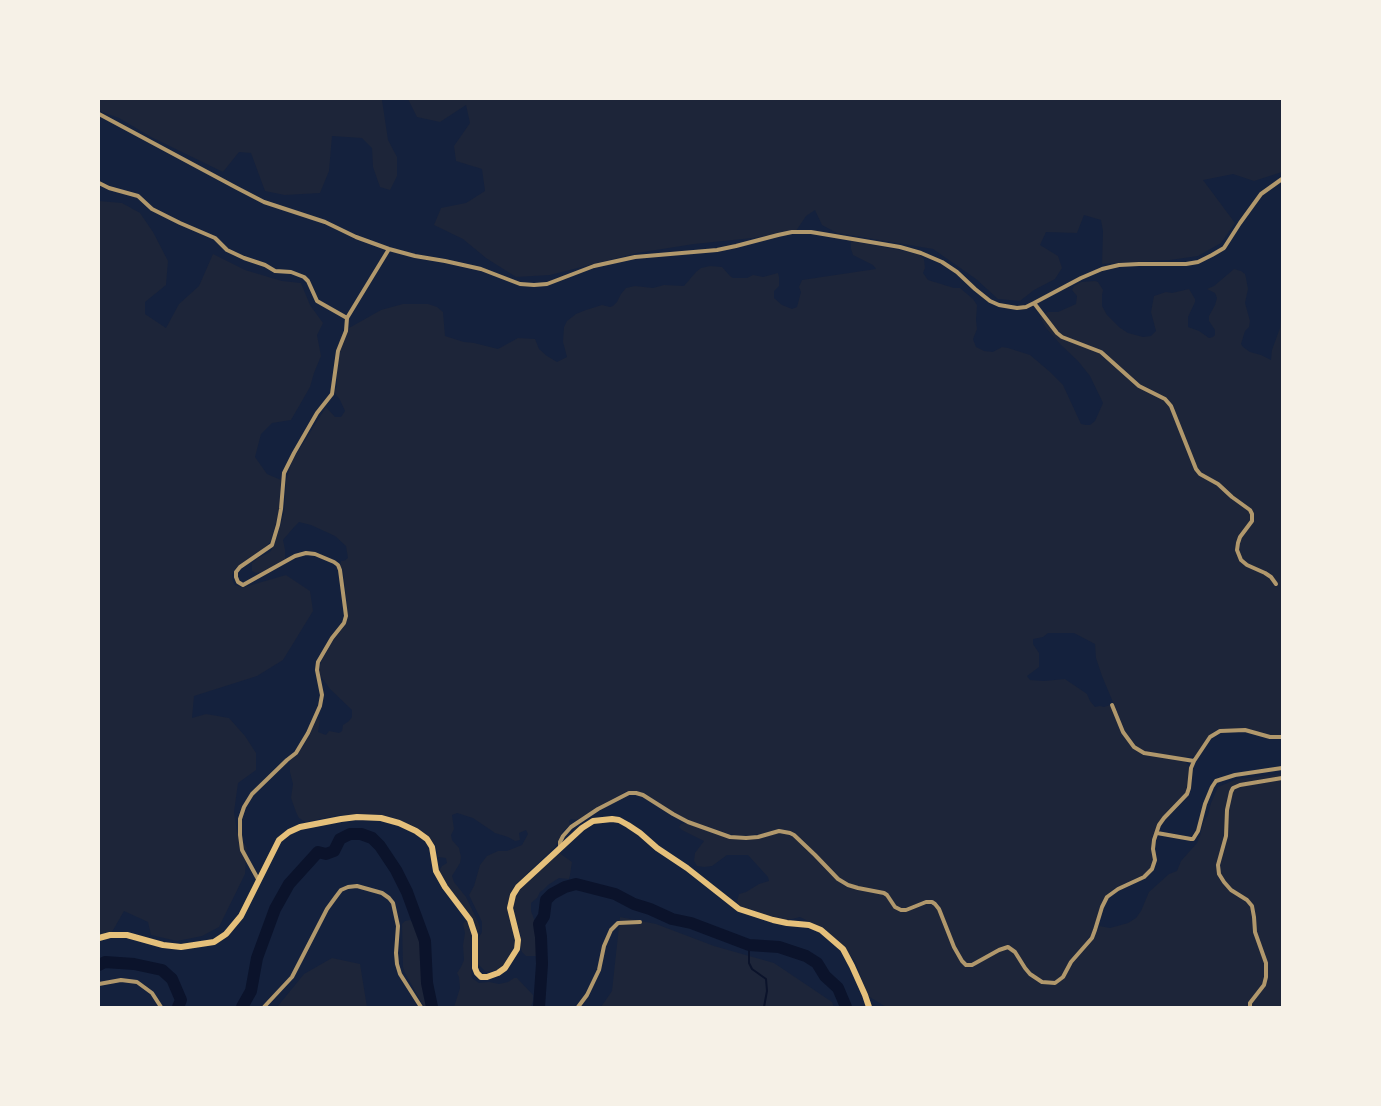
<!DOCTYPE html>
<style>
body{margin:0}
#map{position:relative;width:1381px;height:1106px;overflow:hidden;background:#14213d;font-family:Signika,sans-serif}
canvas{display:block}
.frame{position:absolute;inset:0;border:100px solid #f6f1e7;pointer-events:none}
</style>
<div id="map">
<canvas width="1381" height="1106"></canvas>
<div class="frame"></div>
</div>
<script>
const g = document.querySelector('canvas').getContext('2d');
g.lineJoin = 'round';
function fill(path, color) {
  g.fillStyle = color;
  g.fill(path, 'evenodd');
}
function shape(rows) {
  const path = new Path2D();
  for (const r of rows) {
    path.moveTo(r[0], r[1]);
    for (let i = 2; i < r.length; i += 2) path.lineTo(r[i], r[i + 1]);
  }
  return path;
}
function stroke(path, color, width, dash) {
  g.strokeStyle = color;
  g.lineWidth = width;
  g.lineCap = dash ? 'butt' : 'round';
  g.setLineDash(dash || []);
  g.stroke(path);
}
const green = shape([
 [99,99,384,99,382,100,388,140,397,157,397,176,390,190,380,187,373,167,372,148,362,138,332,136,329,171,320,193,285,195,265,191,251,153,239,152,223,172,151,137,119,118,99,111],
 [408,99,1282,99,1282,172,1254,181,1233,174,1203,180,1235,223,1221,243,1198,256,1170,260,1102,264,1103,231,1101,220,1084,215,1077,233,1046,232,1040,245,1058,256,1062,268,1055,279,1034,290,1020,301,998,299,976,279,933,249,837,233,822,225,815,210,806,216,796,231,753,238,694,244,637,253,550,275,516,277,486,258,463,239,434,225,441,208,466,203,485,191,482,169,456,161,454,146,470,123,466,105,440,122,417,117],
 [99,201,122,203,140,213,153,232,168,261,166,285,145,302,145,314,166,328,179,304,199,286,213,254,245,270,282,281,301,283,310,305,323,323,317,335,321,356,314,373,310,387,291,420,272,423,261,434,255,457,267,474,281,480,279,512,274,530,270,542,263,550,247,559,235,569,232,575,233,582,235,585,241,587,248,586,286,575,310,591,313,611,283,660,257,676,194,696,192,718,206,714,229,718,245,736,256,753,256,770,238,783,234,812,237,832,247,848,245,874,219,927,202,936,177,941,151,935,148,922,124,911,112,932,99,935],
 [851,241,900,250,920,255,924,259,925,268,923,273,928,280,954,288,960,288,973,299,977,305,976,320,977,329,973,339,976,347,984,351,993,352,1002,347,1008,348,1030,355,1049,371,1063,385,1081,424,1086,425,1090,425,1095,421,1103,403,1090,376,1078,361,1061,345,1046,328,1040,317,1048,312,1058,312,1076,304,1077,296,1072,290,1074,286,1081,282,1095,281,1098,282,1103,290,1102,295,1102,306,1107,315,1119,327,1128,333,1143,337,1151,336,1156,331,1151,312,1154,296,1166,292,1172,293,1189,289,1195,299,1195,302,1188,317,1188,327,1199,331,1209,338,1213,337,1215,335,1215,330,1209,321,1209,316,1215,305,1217,298,1215,293,1207,289,1214,286,1234,269,1241,271,1245,274,1246,278,1248,289,1245,303,1250,321,1249,327,1245,331,1241,344,1243,347,1250,352,1261,355,1271,360,1272,350,1280,328,1282,303,1282,735,1267,735,1249,729,1222,729,1216,730,1209,736,1195,756,1184,758,1143,751,1136,746,1125,731,1102,676,1096,658,1095,644,1074,633,1048,633,1043,637,1033,639,1033,644,1039,653,1039,667,1027,676,1030,680,1044,681,1065,679,1087,694,1090,701,1095,707,1100,706,1104,707,1110,705,1122,733,1130,745,1135,749,1184,760,1189,766,1189,769,1186,792,1163,816,1153,835,1151,844,1154,862,1151,867,1143,875,1112,890,1106,896,1101,905,1094,930,1062,976,1053,982,1044,981,1031,973,1009,946,975,963,968,964,963,959,954,943,938,903,930,900,905,908,901,908,896,906,885,892,859,887,847,882,839,878,817,855,796,834,792,832,782,830,760,834,741,836,729,834,688,820,674,813,646,794,634,791,625,792,577,820,571,819,569,821,570,825,563,831,555,847,515,885,510,894,508,907,515,940,514,948,510,957,500,969,492,971,486,972,477,963,478,939,482,932,482,922,469,895,474,886,480,865,487,856,498,851,507,851,522,845,528,834,526,830,519,833,520,840,515,841,508,837,495,833,473,818,457,813,452,815,454,829,451,835,452,840,459,848,461,857,460,863,452,876,454,882,466,897,478,922,480,928,478,932,439,871,442,866,447,863,446,858,438,857,436,846,430,839,413,826,394,818,383,815,340,815,305,822,299,818,296,812,291,798,293,784,290,772,290,760,303,747,317,719,320,720,318,732,326,735,329,731,339,733,342,731,343,725,349,721,352,717,352,710,330,689,320,675,319,670,320,665,323,658,334,639,344,626,348,617,343,570,340,566,341,561,344,561,348,558,346,546,335,536,311,525,299,522,294,527,283,540,285,550,285,559,263,572,256,573,252,571,252,563,258,558,270,552,275,543,284,513,286,481,292,461,326,407,335,417,341,417,345,411,340,400,334,392,337,385,337,351,339,341,343,333,349,328,381,310,403,304,428,304,437,307,443,312,445,336,464,342,474,343,498,349,518,338,535,339,539,349,547,356,557,362,567,357,563,342,564,327,567,321,576,314,586,310,602,305,610,307,613,306,617,302,621,294,626,288,635,286,653,288,664,285,684,286,696,272,701,268,710,266,722,267,730,276,733,278,747,278,753,275,763,277,778,273,779,277,779,286,774,291,774,298,782,305,792,309,797,307,801,292,799,287,802,280,876,269,873,265,853,255,851,249],
 [1282,774,1282,777,1237,785,1230,791,1225,836,1217,872,1219,878,1222,883,1249,905,1252,910,1253,932,1265,965,1264,981,1249,1007,886,1007,868,996,856,963,845,948,832,936,816,925,800,917,784,921,743,908,738,904,737,901,739,894,746,892,759,884,769,881,768,877,748,855,727,855,712,866,704,867,697,866,694,861,695,853,704,841,682,830,679,827,681,824,686,823,736,839,743,840,755,839,779,833,786,834,792,836,813,855,829,873,836,880,845,886,885,895,894,908,900,911,927,903,936,906,965,966,972,967,995,954,1008,949,1011,950,1037,981,1049,985,1056,984,1064,978,1073,963,1094,938,1099,926,1110,928,1128,923,1136,918,1141,911,1149,892,1169,874,1177,871,1181,861,1197,843,1200,836,1203,823,1208,815,1211,803,1218,787,1237,779],
 [1281,780,1282,781,1282,1007,1251,1007,1251,1004,1265,987,1268,967,1256,931,1253,906,1231,889,1220,873,1220,868,1230,796,1234,789,1238,787],
 [558,852,572,862,570,875,569,879,559,878,548,885,543,890,540,892,537,898,531,903,531,911,537,927,539,955,537,956,526,956,522,952,520,946,521,937,514,912,513,902,523,885],
 [620,917,656,924,714,946,774,963,832,1002,834,1007,601,1007,612,991],
 [410,920,415,924,419,930,418,935,423,957,424,971,422,979,424,993,428,1006,426,1007,424,1007,405,973,403,967,402,924,405,921],
 [465,921,469,923,472,932,471,966,472,978,479,983,489,982,499,984,508,982,514,978,517,978,533,995,533,1001,531,1007,454,1007,460,988,459,977,457,973,461,967,464,960,463,945,465,933,463,924],
 [332,958,360,964,367,1007,277,1007,304,974]
]);
const stream = shape([
 [749,945,749,963,752,969,766,979,767,991,764,1007]
]);
const river = shape([
 [99,965,105,962,134,964,162,970,172,979,181,1000,178,1007],
 [242,1007,251,991,257,958,275,909,289,884,318,852,326,854,334,851,340,839,350,834,361,834,372,838,380,846,396,870,407,892,425,941,427,983,432,1007],
 [539,1007,542,964,541,937,539,924,544,916,546,900,552,894,565,887,576,884,615,894,634,904,650,909,672,919,691,923,749,945,779,947,806,956,817,963,825,976,838,988,846,1007]
]);
const minor = shape([
 [99,114,237,188,264,202,325,222,356,237,389,249,415,256,445,261,481,269,520,284,534,285,547,284,594,266,635,257,717,250,736,246,778,235,792,232,811,232,900,247,921,253,942,262,957,272,975,289,990,301,999,305,1017,308,1026,307,1034,303,1081,278,1102,269,1119,265,1139,264,1186,264,1198,262,1212,255,1224,248,1240,223,1261,194,1282,179],
 [99,183,109,188,138,196,152,209,180,223,215,238,227,250,244,258,265,265,275,271,291,272,304,277,308,281,317,301,347,318],
 [1034,303,1057,333,1062,337,1101,352,1139,386,1165,399,1171,406,1196,469,1200,474,1218,484,1232,497,1250,510,1252,514,1252,521,1240,537,1238,543,1237,550,1241,560,1247,565,1265,573,1271,577,1276,584],
 [1112,705,1123,732,1134,747,1144,753,1194,761],
 [1157,833,1191,839,1193,839,1198,831,1205,804,1212,787,1216,781,1235,775,1282,768],
 [560,847,560,842,563,836,571,827,598,809,629,793,636,793,643,795,673,814,688,822,730,837,746,838,758,837,779,831,790,833,794,835,815,855,838,879,848,885,858,888,884,893,887,895,895,907,901,910,906,910,926,902,932,902,935,904,939,909,954,947,962,961,966,965,972,965,999,950,1008,947,1015,952,1025,968,1030,974,1042,982,1055,983,1063,977,1071,962,1092,938,1095,930,1102,907,1107,897,1118,889,1144,877,1152,869,1155,860,1153,849,1154,840,1159,825,1164,818,1187,794,1189,788,1191,768,1194,761,1210,737,1220,731,1245,730,1270,737,1282,737],
 [259,881,242,850,240,835,240,819,244,807,252,794,287,760,296,753,308,733,320,706,322,695,317,670,318,662,332,638,344,623,346,616,345,608,340,570,338,565,334,562,315,554,306,553,295,556,243,585,238,582,236,577,236,572,240,567,272,545,278,525,281,509,284,473,294,453,317,413,332,394,338,351,346,331,347,318,389,249],
 [99,984,121,980,137,982,152,993,161,1007],
 [264,1007,292,977,327,909,335,898,341,890,348,887,357,886,382,893,389,898,393,903,398,926,396,953,397,964,400,974,421,1007],
 [578,1007,587,995,599,970,604,946,611,930,618,923,640,922],
 [1250,1007,1250,1003,1264,985,1266,977,1266,963,1255,932,1254,917,1252,906,1247,900,1231,890,1224,882,1219,874,1218,865,1226,836,1227,810,1231,792,1233,788,1240,785,1282,778]
]);
const secondary = shape([
 [99,938,110,935,127,935,163,945,181,947,214,942,226,934,241,916,279,840,289,832,300,827,341,819,357,817,381,818,399,823,416,831,427,839,432,847,436,871,445,887,470,920,475,935,475,968,477,973,481,977,487,977,498,973,505,968,517,949,518,940,510,908,513,895,518,887,582,828,593,821,612,819,619,820,628,825,640,833,657,848,687,868,739,909,773,920,787,923,809,925,821,930,843,949,852,966,865,995,869,1007]
]);
fill(green, '#1d2539');
stroke(stream, '#0b132b', 2);
stroke(river, '#0b132b', 12);
stroke(minor, '#b1986c', 4);
stroke(secondary, '#e5c07b', 6);
</script>
